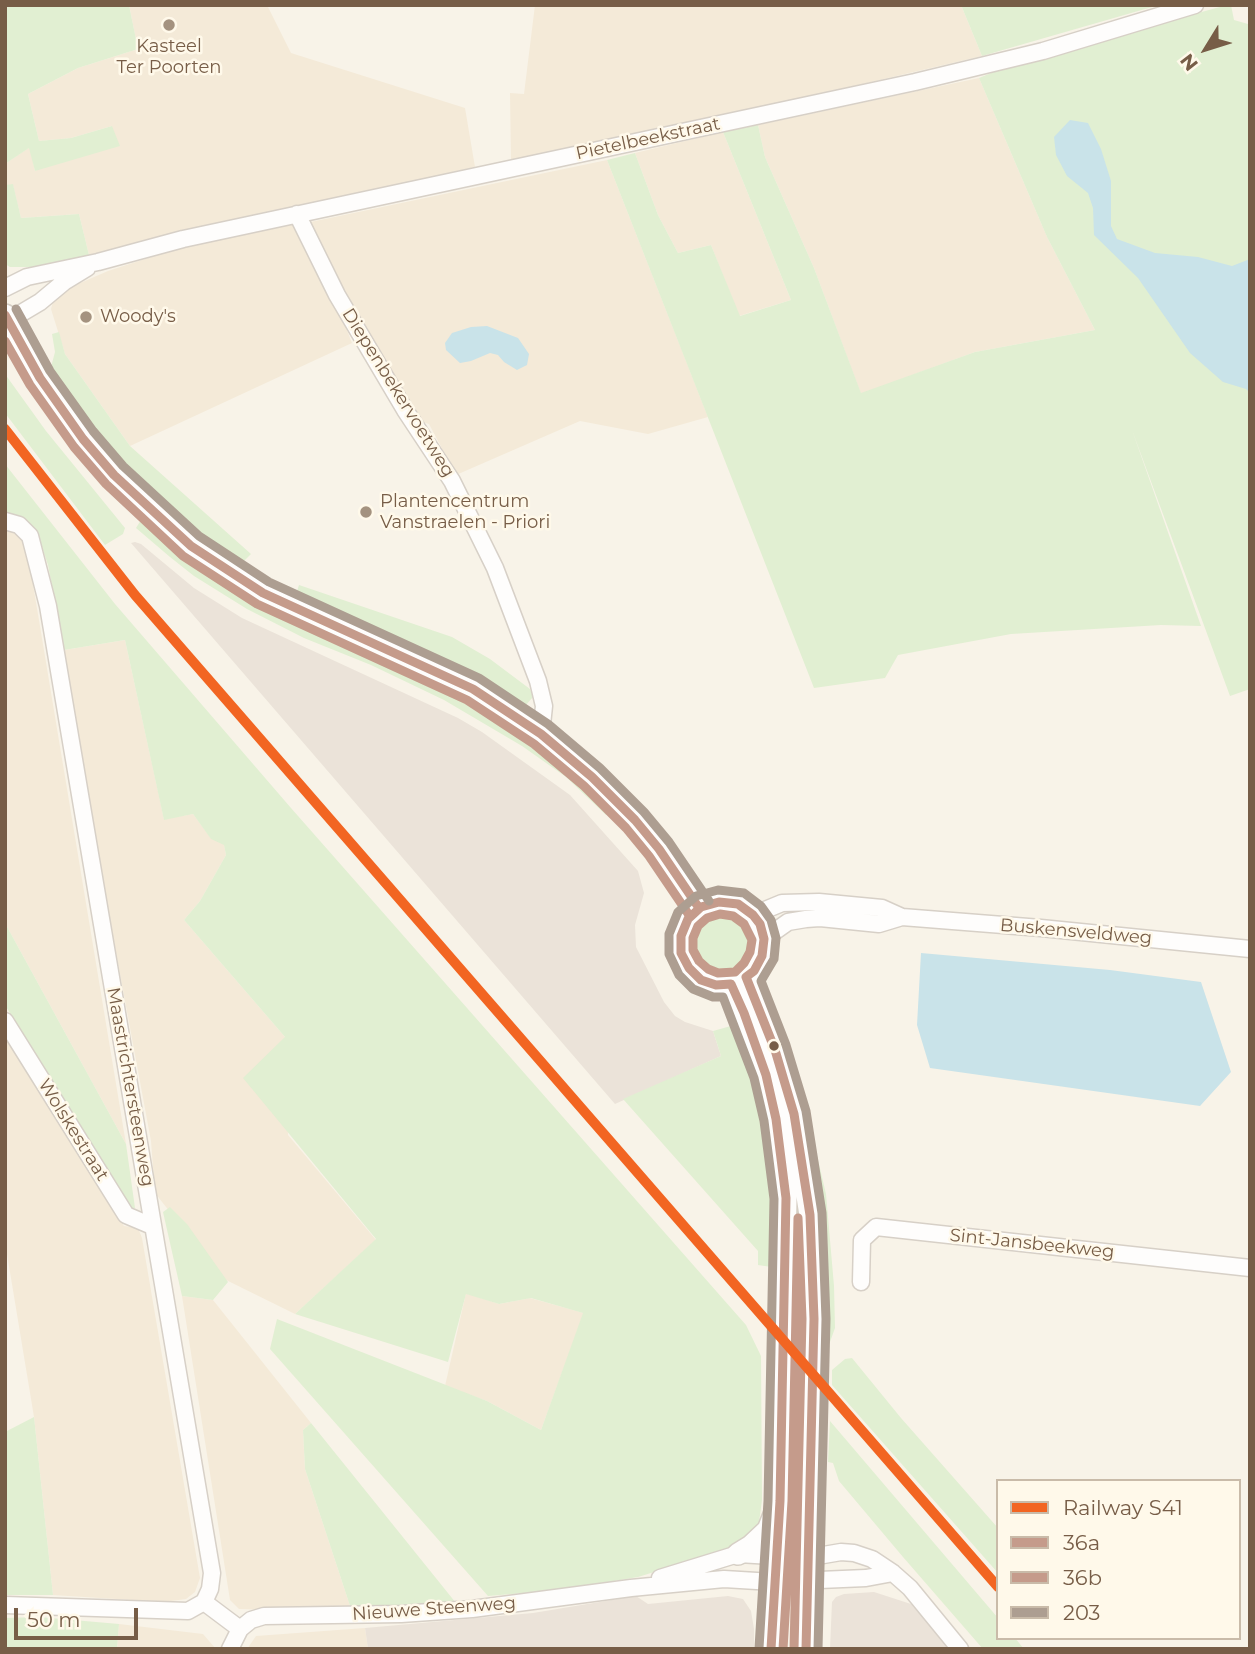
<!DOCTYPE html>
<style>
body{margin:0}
#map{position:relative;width:1255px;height:1654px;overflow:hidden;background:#f8f3e8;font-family:Montserrat,sans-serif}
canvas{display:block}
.frame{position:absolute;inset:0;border:7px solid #775d47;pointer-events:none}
.legend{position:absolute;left:996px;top:1479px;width:245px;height:161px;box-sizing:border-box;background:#fff9ea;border:2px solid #c9bba9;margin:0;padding:9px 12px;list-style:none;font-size:21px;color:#775d47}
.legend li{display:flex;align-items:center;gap:14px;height:35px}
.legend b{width:35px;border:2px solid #c9bba9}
.north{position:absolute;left:1171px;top:14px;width:70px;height:70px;-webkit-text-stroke:5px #fff9ea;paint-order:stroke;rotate:232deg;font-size:19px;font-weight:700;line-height:28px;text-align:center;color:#775d47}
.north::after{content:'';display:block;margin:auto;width:24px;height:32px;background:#775d47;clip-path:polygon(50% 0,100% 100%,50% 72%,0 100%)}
.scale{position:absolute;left:14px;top:1608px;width:124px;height:32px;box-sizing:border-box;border:4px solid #775d47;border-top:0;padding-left:9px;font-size:21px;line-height:24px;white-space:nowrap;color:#775d47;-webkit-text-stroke:5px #fff9ea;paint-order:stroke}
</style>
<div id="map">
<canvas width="1255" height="1654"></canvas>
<div class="frame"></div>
<ul class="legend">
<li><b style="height:9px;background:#f26522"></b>Railway S41</li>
<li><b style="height:9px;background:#c59b8b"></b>36a</li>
<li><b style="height:9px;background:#c59b8b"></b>36b</li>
<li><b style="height:9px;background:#ad9e91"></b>203</li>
</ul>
<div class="north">N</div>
<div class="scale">50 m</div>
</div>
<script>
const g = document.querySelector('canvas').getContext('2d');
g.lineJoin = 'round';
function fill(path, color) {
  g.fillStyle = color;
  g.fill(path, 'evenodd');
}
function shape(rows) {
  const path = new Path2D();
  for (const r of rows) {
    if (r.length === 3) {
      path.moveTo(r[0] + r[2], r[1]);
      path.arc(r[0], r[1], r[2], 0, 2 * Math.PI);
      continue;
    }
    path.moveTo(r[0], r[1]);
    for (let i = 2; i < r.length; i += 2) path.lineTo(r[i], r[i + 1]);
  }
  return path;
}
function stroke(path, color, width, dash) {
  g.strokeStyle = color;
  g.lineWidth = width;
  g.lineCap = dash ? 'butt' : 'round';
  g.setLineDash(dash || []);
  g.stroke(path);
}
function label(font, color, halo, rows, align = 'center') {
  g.font = font + ' Montserrat,sans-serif';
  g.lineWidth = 5;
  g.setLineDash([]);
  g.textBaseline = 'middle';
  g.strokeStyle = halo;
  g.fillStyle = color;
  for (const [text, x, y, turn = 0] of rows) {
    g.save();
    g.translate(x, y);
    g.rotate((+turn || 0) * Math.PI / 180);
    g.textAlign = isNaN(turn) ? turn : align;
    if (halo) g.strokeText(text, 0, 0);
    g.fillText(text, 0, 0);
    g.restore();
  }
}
const residential = shape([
 [129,5,267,5,291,53,465,108,475,167,89,255,79,214,21,218,13,185,5,185,5,164,30,147,35,171,112,126,71,138,39,141,28,94,78,68,138,49],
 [535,5,961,5,982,56,781,103,511,160,510,93,524,94],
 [979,78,1047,237,1095,330,975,352,861,394,814,268,765,157,758,125],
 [723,132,791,300,739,316,711,245,678,253,658,215,635,153],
 [607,160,708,417,648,434,580,421,456,475,429,424,420,421,301,224],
 [292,224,333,295,352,343,130,446,65,354,51,309,54,298,64,290,108,271,179,248],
 [5,525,26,542,126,1144,5,923],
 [125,640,164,819,193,814,211,838,224,844,226,855,200,901,184,920,285,1037,288,1135,376,1240,295,1314,222,1278,155,1193,151,1141,95,839,64,650],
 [5,1036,119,1219,124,1226,138,1228,142,1238,200,1578,195,1592,186,1599,164,1602,53,1595,34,1417,5,1242],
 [466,1293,499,1304,530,1298,584,1313,541,1430,487,1401,445,1386],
 [182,1296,213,1300,311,1423,303,1430,305,1469,352,1612,239,1609,230,1600],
 [119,1624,203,1634,216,1649,117,1649],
 [365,1628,368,1649,247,1649,256,1636]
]);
const industrial = shape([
 [135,542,141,544,194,588,242,618,458,718,482,732,570,795,638,871,644,893,635,925,636,947,664,1002,675,1016,685,1022,713,1031,721,1056,615,1104,131,543],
 [874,1592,911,1604,950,1649,830,1649,832,1602,836,1597,844,1594],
 [636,1596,648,1604,728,1596,743,1599,751,1611,754,1629,754,1649,368,1649,365,1628,533,1613]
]);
const green = shape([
 [5,5,129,5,138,49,78,68,28,94,39,141,71,138,112,126,120,146,35,171,29,148,5,164],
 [961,5,1159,5,982,56],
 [1227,5,1231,5,1234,20,1248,24,1250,31,1250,689,1230,696,1132,430,1201,626,1161,625,1011,634,898,655,885,678,814,688,607,160,635,153,658,215,678,253,711,245,740,316,791,300,723,132,758,125,765,157,814,268,861,393,975,352,1095,330,1047,237,979,78,1013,64],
 [13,184,21,218,79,214,89,255,32,267,10,267,5,264,5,185],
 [59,332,65,354,130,446,251,554,239,566,185,528,139,485,107,447,51,367,55,352,52,334],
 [5,374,46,431,125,528,123,534,105,545,5,413],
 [5,464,115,604,291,808,746,1325,761,1356,762,1500,758,1530,735,1547,638,1577,560,1590,488,1596,270,1349,277,1319,487,1401,541,1430,583,1313,531,1298,499,1304,466,1294,448,1362,295,1314,376,1239,243,1078,285,1037,184,920,200,901,226,855,224,845,211,839,193,814,164,820,125,640,64,650,48,565,39,538,33,529,5,515],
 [141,520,200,566,276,612,456,693,499,717,552,754,612,809,606,815,566,777,522,746,444,700,371,665,304,638,247,609,194,576,170,557,136,528],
 [299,585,452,637,490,659,530,689,533,697,525,706,517,704,441,662,338,618,326,605,296,594],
 [722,943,27],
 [5,923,126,1144,135,1208,130,1208,118,1191,5,1005],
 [738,1024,754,1064,770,1134,778,1268,758,1265,758,1251,623,1099,721,1056,713,1031],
 [805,1105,826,1194,834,1286,835,1328,825,1356,818,1343,801,1112],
 [170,1207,187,1224,228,1282,213,1300,182,1296,163,1212],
 [852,1358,901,1418,998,1528,998,1573,832,1385,832,1370,845,1359],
 [34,1417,53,1595,5,1595,5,1432],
 [830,1421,998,1618,998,1638,1015,1638,1024,1649,983,1649,903,1557,839,1481,833,1463,828,1462],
 [311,1423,456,1603,352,1612,305,1469,303,1430],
 [39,1617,119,1624,117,1649,5,1649,5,1618]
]);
const water = shape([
 [1070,120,1088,123,1101,149,1111,181,1111,226,1117,239,1155,253,1198,257,1232,266,1250,259,1250,393,1246,389,1223,382,1190,353,1138,278,1094,235,1093,208,1088,193,1067,176,1056,155,1054,137],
 [487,326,518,338,529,354,527,365,517,370,504,362,498,355,490,353,471,361,460,363,446,350,445,343,452,333,471,327],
 [921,953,1110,970,1201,982,1231,1072,1200,1106,930,1068,917,1025]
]);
const minor = shape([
 [297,214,337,295,405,410,452,481,495,568,538,681,544,706,541,734],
 [5,288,27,277,98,262,183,239,915,82,1043,51,1195,5],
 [8,321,40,302,64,282,87,268],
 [5,521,19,525,30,536,48,606,212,1573,210,1589,204,1602],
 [753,915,782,903,819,902,882,908,902,917],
 [764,939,788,922,806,919,820,918,879,924,902,917,1041,928,1250,949],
 [5,1021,126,1215,152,1226],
 [861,1282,862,1240,876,1227,1250,1268],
 [660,1578,738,1554,806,1558,841,1552,854,1553,872,1559,893,1573,910,1588,960,1649],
 [204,1602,240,1629],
 [5,1605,188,1611,204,1602],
 [230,1649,240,1629,251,1620,264,1616,401,1614,472,1609,631,1588,724,1579,773,1582,866,1578,893,1573]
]);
const secondary = shape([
 [5,315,40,378,83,439,114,475,191,546,263,593,473,689,541,734,592,777,635,820,659,849,699,908],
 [722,943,42],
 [746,977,775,1050,794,1114,810,1215,814,1319,806,1581,806,1649],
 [731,984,744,1013,766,1075,779,1140,786,1198,780,1501,771,1649],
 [738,1554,751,1546,768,1530,776,1510]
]);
const bus1 = shape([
 [5,315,40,378,83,439,114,475,191,546,263,593,473,689,541,734,592,777,635,820,659,849,699,908],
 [771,1649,780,1501,786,1198,776,1119,766,1075,744,1013,731,984,716,985,701,980,689,968,681,953,681,936,688,919,701,907,719,902,738,904,753,915,760,924,764,939,762,956,754,971,746,977,775,1050,794,1114,810,1215,814,1319,806,1649]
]);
const bus2 = shape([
 [5,341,30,385,74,447,106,484,183,556,257,604,467,700,534,744,584,786,626,828,649,856,689,915],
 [720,914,733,916,744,924,752,940,750,952,744,963,735,972,718,973,708,969,699,961,693,950,693,938,698,926,707,918,720,914],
 [783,1649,792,1501,798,1218,802,1319,794,1649]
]);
const bus3 = shape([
 [16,309,50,371,93,431,123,466,199,536,269,582,479,678,548,724,600,768,644,812,669,842,709,901],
 [759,1648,768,1501,774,1199,764,1121,754,1078,723,997,713,997,693,989,679,975,669,954,669,934,678,912,696,896,718,890,744,893,761,906,771,920,776,938,774,959,761,981,786,1045,806,1111,822,1213,826,1319,818,1649]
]);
const rail1 = shape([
 [5,429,135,595,998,1587]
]);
const markers = [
 [169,25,7,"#a4927f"],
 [86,317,7,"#a4927f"],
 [366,512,7,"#a4927f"],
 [774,1046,6,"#775d47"]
];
const poiNames = [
 ["Kasteel",169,47,"center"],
 ["Ter Poorten",169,68,"center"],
 ["Woody's",100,317],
 ["Plantencentrum",380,502],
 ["Vanstraelen - Priori",380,523]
];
const streetNames = [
 ["Pietelbeekstraat",648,139,-12],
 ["Diepenbekervoetweg",398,393,58],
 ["Buskensveldweg",1076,932,5],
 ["Maastrichtersteenweg",130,1087,80],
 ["Wolskestraat",73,1130,58],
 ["Sint-Jansbeekweg",1032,1244,6],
 ["Nieuwe Steenweg",434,1609,-4]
];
fill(residential, '#f4ead8');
fill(industrial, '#ebe3d9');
fill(green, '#e1efd2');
fill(water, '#c9e3e9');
stroke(minor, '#d7d0c7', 19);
stroke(secondary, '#d6cfc5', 24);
stroke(minor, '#fefdfc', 16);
stroke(secondary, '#fefdfc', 21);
stroke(bus1, '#c59b8b', 9);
stroke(bus2, '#c59b8b', 9);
stroke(bus3, '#ad9e91', 9);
stroke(rail1, '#f26522', 10);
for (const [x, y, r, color] of markers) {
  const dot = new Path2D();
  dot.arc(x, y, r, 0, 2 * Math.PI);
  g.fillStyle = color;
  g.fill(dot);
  stroke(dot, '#fff9ea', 2.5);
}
label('18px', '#775d47', '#fff9ea', poiNames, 'left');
label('18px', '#775d47', '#fff9ea', streetNames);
</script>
